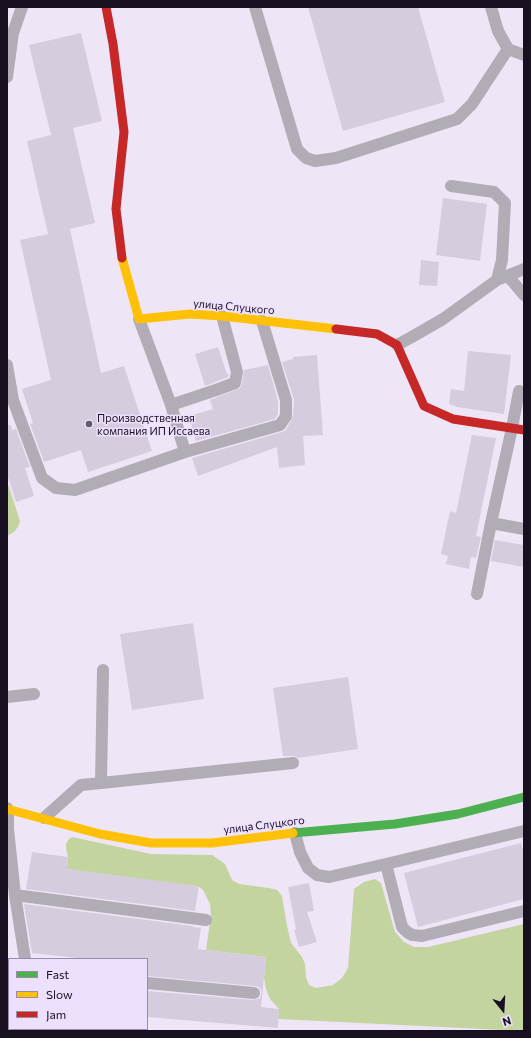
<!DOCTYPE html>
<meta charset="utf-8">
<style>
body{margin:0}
#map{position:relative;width:531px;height:1038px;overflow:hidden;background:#eee6f7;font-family:Commissioner,sans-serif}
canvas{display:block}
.frame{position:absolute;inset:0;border:8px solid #180f21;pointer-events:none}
.legend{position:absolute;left:8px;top:958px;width:140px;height:72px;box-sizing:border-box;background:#eddffe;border:1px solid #988ca6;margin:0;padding:5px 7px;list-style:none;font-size:12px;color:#180f21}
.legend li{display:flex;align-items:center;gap:8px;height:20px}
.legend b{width:20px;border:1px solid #988ca6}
.north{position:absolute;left:483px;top:990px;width:40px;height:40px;-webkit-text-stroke:3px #eddffe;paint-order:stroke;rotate:162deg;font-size:11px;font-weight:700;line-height:16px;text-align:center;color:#180f21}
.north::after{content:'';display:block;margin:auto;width:14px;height:18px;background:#180f21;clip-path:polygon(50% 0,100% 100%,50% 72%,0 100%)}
</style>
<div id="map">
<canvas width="531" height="1038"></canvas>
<div class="frame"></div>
<ul class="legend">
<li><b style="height:5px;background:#4caf50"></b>Fast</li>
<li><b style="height:5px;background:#ffc107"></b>Slow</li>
<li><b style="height:5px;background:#c62828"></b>Jam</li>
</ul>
<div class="north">N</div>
</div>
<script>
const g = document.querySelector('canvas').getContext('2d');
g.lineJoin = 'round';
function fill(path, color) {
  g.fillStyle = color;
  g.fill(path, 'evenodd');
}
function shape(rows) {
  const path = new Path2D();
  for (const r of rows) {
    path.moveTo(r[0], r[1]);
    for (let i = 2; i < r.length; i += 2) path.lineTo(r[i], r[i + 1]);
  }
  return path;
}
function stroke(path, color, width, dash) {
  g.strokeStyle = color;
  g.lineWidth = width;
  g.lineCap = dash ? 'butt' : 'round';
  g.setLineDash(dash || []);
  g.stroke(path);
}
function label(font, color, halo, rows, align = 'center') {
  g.font = font + ' Commissioner,sans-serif';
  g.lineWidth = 3;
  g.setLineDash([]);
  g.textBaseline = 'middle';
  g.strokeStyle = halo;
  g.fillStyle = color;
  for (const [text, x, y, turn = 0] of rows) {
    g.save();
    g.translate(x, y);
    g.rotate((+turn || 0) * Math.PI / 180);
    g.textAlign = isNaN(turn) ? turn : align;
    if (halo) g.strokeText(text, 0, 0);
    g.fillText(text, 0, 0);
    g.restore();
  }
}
const green = shape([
 [7,484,9,487,20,521,18,527,14,532,7,536],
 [72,837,151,854,212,855,225,864,232,880,239,884,269,888,277,890,282,896,287,926,291,943,302,957,305,964,306,977,309,985,316,988,333,985,342,978,348,968,354,889,364,882,375,879,381,883,395,932,404,942,414,947,428,947,524,924,524,1031,278,1019,279,1009,270,999,266,989,264,978,266,957,206,950,211,915,210,904,203,890,199,887,67,869,68,857,66,848,66,844,68,840]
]);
const building = shape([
 [308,7,418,7,445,102,343,131],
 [81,33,102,121,73,128,95,223,70,229,101,373,124,366,152,451,88,472,81,450,44,462,30,424,33,423,22,389,51,380,20,240,48,234,27,141,51,135,29,45],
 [443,198,487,204,480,261,436,255],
 [421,260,439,262,437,286,419,285],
 [218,347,227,374,229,374,228,377,205,386,195,354],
 [468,351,511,355,504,414,457,407,449,404,451,389,464,391],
 [317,355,323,435,303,436,305,465,279,468,277,447,198,476,192,458,282,432,286,430,293,416,294,400,282,362,293,359,293,357],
 [268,365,278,401,278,414,275,419,196,441,189,416,213,409,210,400,240,388,242,384,244,370],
 [7,425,11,425,12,430,16,429,30,467,25,468,34,496,16,502,7,474],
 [472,435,496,438,476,536,481,537,476,558,471,557,469,569,446,564,448,556,441,554,450,511,456,513],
 [495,540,524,545,524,567,491,561],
 [193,623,204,699,132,710,120,634],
 [348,677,358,749,298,758,293,756,283,756,273,688],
 [521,843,524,853,524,899,418,927,404,873],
 [32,852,68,857,67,869,199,886,195,911,26,889],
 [309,883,314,911,307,912,317,942,299,947,294,930,296,929,288,887],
 [24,904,193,926,193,927,201,928,198,949,266,957,261,1007,279,1009,278,1028,147,1017,147,991,253,1000,260,998,261,994,261,990,259,987,255,986,147,976,147,959,86,959,32,953]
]);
const lane = shape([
 [255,7,297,149,306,158,315,161,336,158,457,119,472,104,508,49],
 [491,7,498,31,508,49,524,55],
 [7,77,13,33,22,7],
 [451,186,494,192,505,203,502,260,497,280],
 [508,276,524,295],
 [139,319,171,405,185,452],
 [397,345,410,338,443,319,497,280,524,269],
 [7,365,13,400,42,478,56,488,75,490,185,452,280,425,286,416,286,400,262,321],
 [171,405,216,390,235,383,237,372,222,316],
 [491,523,524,529],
 [477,594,491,523,512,428,519,391],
 [7,697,34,694],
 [101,783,293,763],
 [7,808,8,810,8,829,15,895,25,959],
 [44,818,81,785,101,783,103,670],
 [295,833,300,852,308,868,317,875,329,877,386,864,402,927,407,932,412,935,422,936,524,911],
 [386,864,524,831],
 [15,895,206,920],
 [147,983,254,993]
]);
const fast = shape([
 [293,833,395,824,458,814,524,797]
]);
const slow = shape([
 [122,258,139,319,190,314,222,316,336,329],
 [7,809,100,834,151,843,212,843,293,833]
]);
const jam = shape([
 [106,7,113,44,124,132,116,209,122,258],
 [336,329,377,334,397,345,424,406,453,419,524,430]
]);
const markers = [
 [89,424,4,"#635a6c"]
];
const streetNames = [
 ["улица Слуцкого",234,307,5],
 ["улица Слуцкого",264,825,-7]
];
const poiNames = [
 ["Производственная",97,418],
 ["компания ИП Иссаева",97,431]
];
fill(green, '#c3d49f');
fill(building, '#d5cdde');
stroke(lane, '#b2acb6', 12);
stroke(fast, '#4caf50', 9);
stroke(slow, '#ffc107', 9);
stroke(jam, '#c62828', 9);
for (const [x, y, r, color] of markers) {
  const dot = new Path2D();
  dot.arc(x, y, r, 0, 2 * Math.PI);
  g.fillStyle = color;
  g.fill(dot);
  stroke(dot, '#eddffe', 1.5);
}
label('11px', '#180f21', '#eddffe', streetNames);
label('11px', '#180f21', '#eddffe', poiNames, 'left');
</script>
